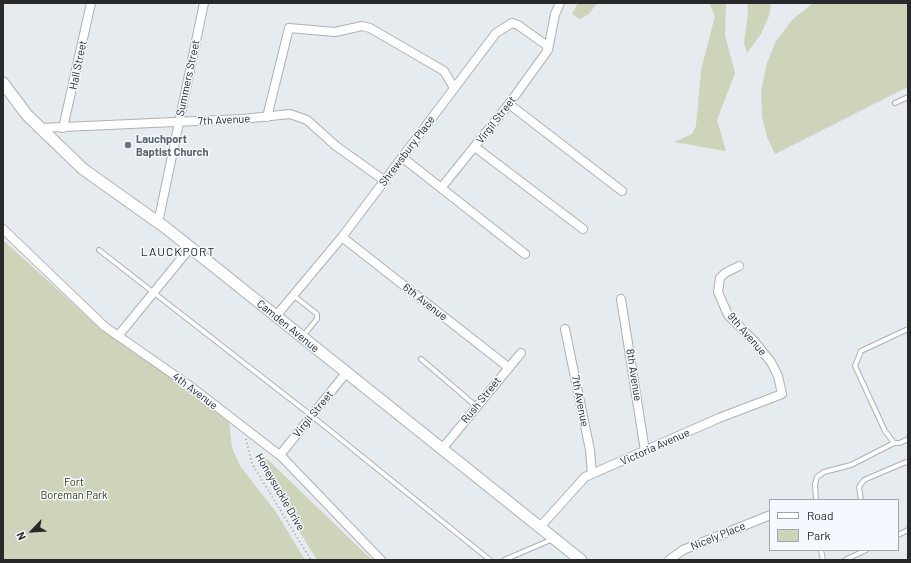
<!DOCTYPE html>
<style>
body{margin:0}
#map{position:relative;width:911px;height:563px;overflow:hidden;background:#e6ebf0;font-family:Barlow,sans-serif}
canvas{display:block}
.frame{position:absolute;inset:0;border:4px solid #27292b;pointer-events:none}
.legend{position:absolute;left:769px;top:499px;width:130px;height:52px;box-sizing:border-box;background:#f3f9fe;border:1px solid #a1a6aa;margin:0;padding:5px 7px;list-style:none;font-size:12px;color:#27292b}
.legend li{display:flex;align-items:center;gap:8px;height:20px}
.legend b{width:20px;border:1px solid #a1a6aa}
.north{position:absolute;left:12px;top:511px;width:40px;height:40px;-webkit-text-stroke:3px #f3f9fe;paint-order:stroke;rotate:245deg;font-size:11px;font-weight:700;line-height:16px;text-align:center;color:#27292b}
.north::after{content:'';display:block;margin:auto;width:14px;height:18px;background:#27292b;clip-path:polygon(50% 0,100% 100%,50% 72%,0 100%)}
</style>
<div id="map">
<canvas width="911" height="563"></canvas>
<div class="frame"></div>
<ul class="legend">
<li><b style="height:5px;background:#fff"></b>Road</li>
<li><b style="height:11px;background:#ced4ba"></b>Park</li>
</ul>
<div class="north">N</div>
</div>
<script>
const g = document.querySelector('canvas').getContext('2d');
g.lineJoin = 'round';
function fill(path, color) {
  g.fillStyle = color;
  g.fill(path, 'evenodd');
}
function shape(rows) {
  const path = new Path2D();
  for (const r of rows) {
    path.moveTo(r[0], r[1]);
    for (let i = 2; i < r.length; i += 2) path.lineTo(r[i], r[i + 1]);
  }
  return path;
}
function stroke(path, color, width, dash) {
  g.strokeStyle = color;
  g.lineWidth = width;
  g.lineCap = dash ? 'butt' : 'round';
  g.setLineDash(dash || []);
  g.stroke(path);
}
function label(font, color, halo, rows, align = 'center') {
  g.font = font + ' Barlow,sans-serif';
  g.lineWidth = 3;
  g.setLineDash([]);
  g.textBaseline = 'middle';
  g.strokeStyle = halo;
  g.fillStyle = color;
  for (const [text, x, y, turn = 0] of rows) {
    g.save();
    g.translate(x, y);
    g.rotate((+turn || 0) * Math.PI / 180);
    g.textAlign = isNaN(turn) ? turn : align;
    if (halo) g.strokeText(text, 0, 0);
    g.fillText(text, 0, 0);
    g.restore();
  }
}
const green = shape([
 [578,3,597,3,589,14,580,19,572,14],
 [709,3,726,3,725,35,735,73,717,120,726,151,674,142,692,134,696,126,701,70,715,16],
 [747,3,771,3,769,16,761,34,747,53,744,43,748,13],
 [813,3,908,3,908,87,775,154,767,137,762,117,761,91,767,63,776,41,793,19],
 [3,240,92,321,229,420,232,448,240,466,276,512,305,560,3,560],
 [262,454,372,560,317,560,279,498]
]);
const path = shape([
 [246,439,252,464,311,560]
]);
const lane = shape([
 [895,103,908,97],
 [99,250,312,416,490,560],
 [293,295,317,314,317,319,303,336],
 [908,329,861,351,855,366,885,431,894,443,900,443,908,439],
 [421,359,476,406],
 [816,500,815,484,817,477,824,472,851,465,894,443],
 [861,500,859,487,864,480,906,462,908,463],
 [898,535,908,530],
 [821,550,823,560],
 [504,560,553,539],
 [845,560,866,550]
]);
const street = shape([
 [509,104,622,191],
 [267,117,289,28,335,32,362,26,370,28,444,71,454,88],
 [41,128,242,119,290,114,307,120,336,146,385,181],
 [63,128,91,3],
 [475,147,583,229],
 [403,158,525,254],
 [441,188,509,104,548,50,555,14,560,3],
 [158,223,204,3],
 [3,229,104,326,190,386,282,457,381,560],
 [342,237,508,367],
 [621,299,645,451],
 [276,316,342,237,496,33,512,23,518,25,546,45,548,50],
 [565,329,590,450,592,474],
 [118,336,190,248],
 [442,449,521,353],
 [280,455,346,373],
 [540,527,585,477,719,418,782,394,778,376,771,362,754,341,728,315,718,292,720,278,725,273,739,266],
 [669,560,683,550,768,516]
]);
const secondary = shape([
 [3,83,27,115,83,169,166,228,581,560]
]);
const markers = [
 [128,145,4,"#6b7280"]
];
const streetNames = [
 ["Hall Street",78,65,-78],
 ["Summers Street",188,78,-78],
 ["7th Avenue",224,120,-3],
 ["Virgil Street",496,120,-52],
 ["Shrewsbury Place",407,151,-53],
 ["6th Avenue",425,302,38],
 ["Camden Avenue",288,326,39],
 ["9th Avenue",747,334,49],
 ["8th Avenue",634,375,81],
 ["4th Avenue",195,391,37],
 ["Rush Street",481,400,-51],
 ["7th Avenue",580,401,79],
 ["Virgil Street",313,414,-51],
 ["Victoria Avenue",655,447,-24],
 ["Honeysuckle Drive",280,492,60],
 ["Nicely Place",718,536,-22]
];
const worshipNames = [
 ["Lauchport",136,139],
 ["Baptist Church",136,152]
];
const parkNames = [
 ["Fort",74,482],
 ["Boreman Park",74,495]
];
const neighbourhoodNames = [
 ["LAUCKPORT",178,252]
];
fill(green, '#ced4ba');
stroke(lane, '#acb1b6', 6);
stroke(street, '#acb1b6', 10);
stroke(secondary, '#acb1b6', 13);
stroke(path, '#929699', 1.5, [1, 3]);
stroke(lane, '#fff', 4);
stroke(street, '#fff', 8);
stroke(secondary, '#fff', 11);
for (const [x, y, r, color] of markers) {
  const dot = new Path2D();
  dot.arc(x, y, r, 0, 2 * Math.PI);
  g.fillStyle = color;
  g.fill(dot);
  stroke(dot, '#f3f9fe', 1.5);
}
label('11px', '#27292b', '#f3f9fe', streetNames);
label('bold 11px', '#5b616d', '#f3f9fe', worshipNames, 'left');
label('11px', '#373f0d', '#f3f9fe', parkNames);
g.letterSpacing = '1px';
label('12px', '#27292b', '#f3f9fe', neighbourhoodNames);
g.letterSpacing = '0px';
</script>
